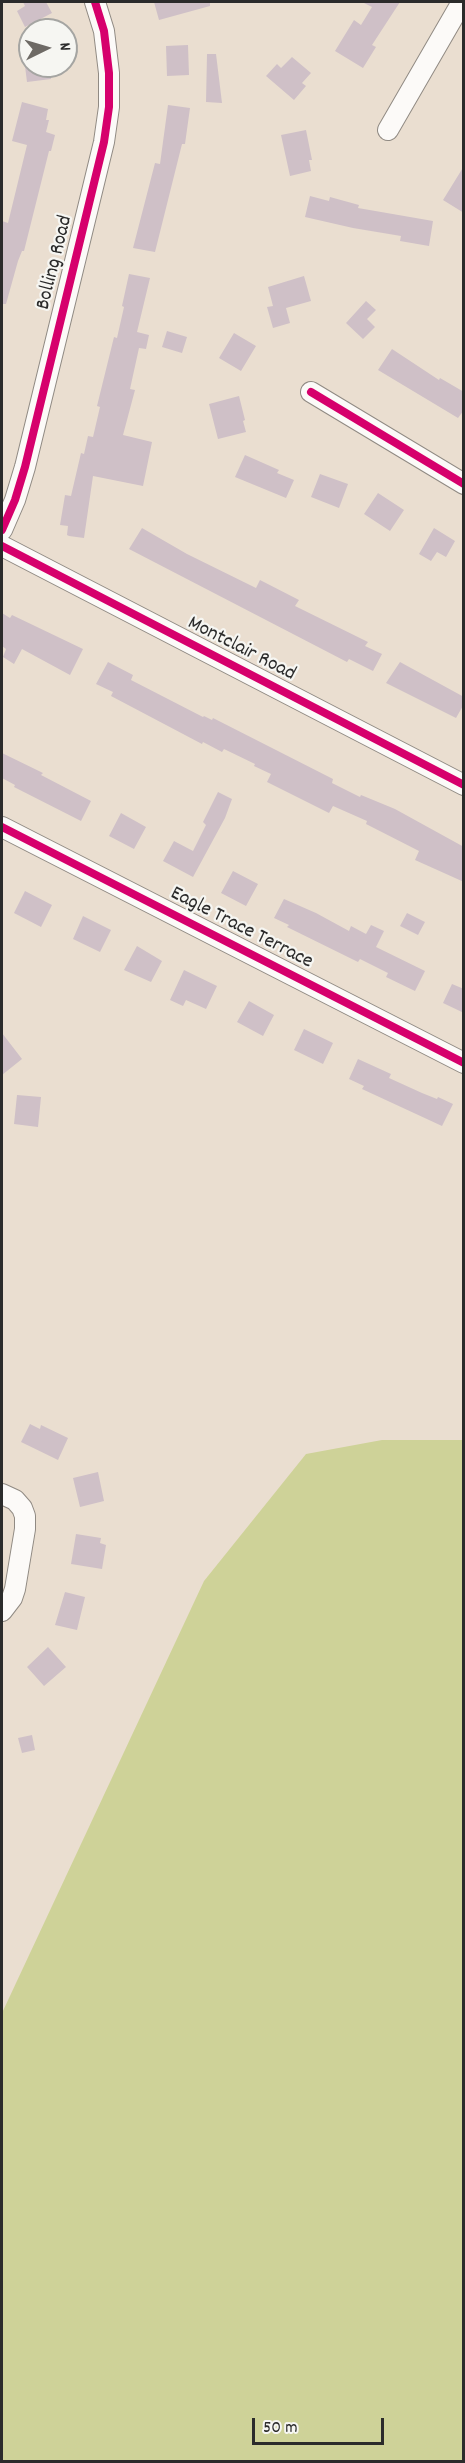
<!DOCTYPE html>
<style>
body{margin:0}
#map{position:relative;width:465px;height:2463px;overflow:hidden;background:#eaded0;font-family:Dekko,sans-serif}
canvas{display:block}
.frame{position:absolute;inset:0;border:3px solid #2b2b2b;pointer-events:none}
.north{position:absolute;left:18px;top:18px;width:60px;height:60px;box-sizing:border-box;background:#f6f6f2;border:2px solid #a5a5a2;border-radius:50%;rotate:85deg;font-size:16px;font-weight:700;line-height:24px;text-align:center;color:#2b2b2b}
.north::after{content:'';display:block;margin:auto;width:21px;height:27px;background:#6e6a65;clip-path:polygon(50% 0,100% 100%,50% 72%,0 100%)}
.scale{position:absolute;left:252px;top:2418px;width:132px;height:27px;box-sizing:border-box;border:3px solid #2b2b2b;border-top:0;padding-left:8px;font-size:18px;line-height:21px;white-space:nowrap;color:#2b2b2b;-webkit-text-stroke:4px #f6f6f2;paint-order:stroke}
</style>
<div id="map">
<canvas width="465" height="2463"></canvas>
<div class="frame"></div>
<div class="north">N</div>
<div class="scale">50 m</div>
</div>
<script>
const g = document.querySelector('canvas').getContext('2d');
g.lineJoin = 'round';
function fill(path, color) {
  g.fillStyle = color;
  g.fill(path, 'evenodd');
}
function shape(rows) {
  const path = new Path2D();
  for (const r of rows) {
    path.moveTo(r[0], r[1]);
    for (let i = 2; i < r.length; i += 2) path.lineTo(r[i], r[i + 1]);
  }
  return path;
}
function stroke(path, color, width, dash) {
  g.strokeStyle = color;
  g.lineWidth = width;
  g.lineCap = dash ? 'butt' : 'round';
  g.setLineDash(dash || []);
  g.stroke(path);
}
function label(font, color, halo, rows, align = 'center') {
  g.font = font + ' Dekko,sans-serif';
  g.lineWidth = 4.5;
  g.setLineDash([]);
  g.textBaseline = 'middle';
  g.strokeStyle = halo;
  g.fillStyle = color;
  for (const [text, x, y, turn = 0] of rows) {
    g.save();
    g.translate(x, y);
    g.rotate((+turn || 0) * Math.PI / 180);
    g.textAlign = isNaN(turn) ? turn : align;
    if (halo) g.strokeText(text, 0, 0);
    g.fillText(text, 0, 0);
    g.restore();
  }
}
const green = shape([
 [382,1440,463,1440,463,2461,2,2461,2,2013,204,1581,306,1454]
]);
const building = shape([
 [23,2,46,2,52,13,25,27,17,11,25,6],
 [154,2,210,2,210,6,159,20],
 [362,2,400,2,372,45,376,47,363,68,335,51,354,20,361,25,372,7],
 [188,45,189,75,167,76,166,46],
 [207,54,216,54,222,103,206,102],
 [292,57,311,73,302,83,306,86,294,100,266,76,277,64,281,68],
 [25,66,50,66,51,79,27,82],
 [22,102,48,109,46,120,49,120,46,132,55,135,51,151,49,151,24,251,22,251,18,261,6,304,2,304,2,221,8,223,27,145,12,141],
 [168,105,190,108,185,144,182,144,155,252,133,248,155,163,160,164],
 [306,130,312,160,309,160,311,171,290,176,281,135],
 [464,166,464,213,443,200],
 [310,196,329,201,330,197,359,205,358,208,433,221,429,246,400,241,401,236,353,228,305,217],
 [129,274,150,278,137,332,149,335,146,349,139,348,130,389,135,390,123,435,152,442,143,486,93,476,84,538,69,536,67,535,68,526,60,525,65,495,71,496,81,453,84,454,88,436,93,437,100,407,97,406,114,337,117,338,124,307,122,306],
 [304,276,311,301,286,308,290,323,273,328,267,307,273,306,268,287],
 [366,301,376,310,367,319,375,327,363,339,346,323],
 [167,331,187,337,182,353,162,347],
 [234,333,256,346,241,371,219,358],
 [392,349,439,380,440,378,464,392,464,410,458,418,378,370],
 [239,396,245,420,243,421,246,432,218,439,209,404],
 [245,455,279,470,277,473,294,480,286,498,235,477],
 [320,474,348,484,339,508,311,497],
 [378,493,404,510,390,531,364,514],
 [142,528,187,554,256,588,260,580,299,600,295,606,368,642,365,646,382,654,373,671,349,659,347,662,129,549],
 [434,528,455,541,446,557,437,552,431,561,419,554],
 [2,613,10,618,12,615,83,649,70,675,22,649,14,664,3,657,6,649,2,646],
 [108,662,133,675,131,680,203,717,204,716,212,720,213,718,333,779,332,783,360,797,361,795,395,809,464,847,464,882,415,860,419,851,366,824,367,821,333,806,329,813,267,782,271,774,254,766,255,764,224,749,222,752,203,742,202,744,111,696,113,692,96,684],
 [400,662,464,697,464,704,456,718,386,683],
 [2,753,43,773,41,775,91,801,81,821,14,787,15,785,2,778],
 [218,792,232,799,225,818,193,877,163,861,174,841,193,851,206,825,203,822],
 [121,813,146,827,134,849,109,836],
 [233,871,258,884,246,906,221,893],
 [25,891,52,905,41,927,14,913],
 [284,899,316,913,349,931,351,926,366,934,371,925,384,931,376,947,425,971,415,991,386,977,388,973,360,959,358,962,287,927,289,925,274,918],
 [407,913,425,922,418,935,400,926],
 [83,916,111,930,100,952,73,939],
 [137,946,162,961,151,982,124,970],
 [184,970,217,986,206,1009,186,1000,183,1006,170,1000],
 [452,984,464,989,464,1013,443,1003],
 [249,1001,274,1015,263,1036,237,1022],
 [304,1029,333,1043,323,1064,294,1050],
 [2,1033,22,1059,2,1075],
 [358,1059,391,1074,389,1078,422,1093,437,1099,438,1097,453,1104,442,1126,362,1089,364,1086,349,1079],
 [17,1095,41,1097,38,1127,14,1124],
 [30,1424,40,1429,41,1425,68,1438,58,1460,21,1442],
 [98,1472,104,1501,80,1507,73,1478],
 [76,1534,101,1538,100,1543,106,1545,102,1569,71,1564],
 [65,1592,85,1597,77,1630,55,1625],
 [48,1647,66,1667,44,1686,27,1667],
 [32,1735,35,1750,22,1753,18,1738]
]);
const minor = shape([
 [388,130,462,2],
 [311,392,464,484],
 [2,530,15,500,25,467,104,142,109,107,109,73,104,31,95,2],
 [2,546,464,785],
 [2,827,464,1063],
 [2,1494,15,1500,22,1508,25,1516,25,1529,15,1589,12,1598,2,1611]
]);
const cycleway = shape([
 [311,392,464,484],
 [2,530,15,500,25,467,104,142,109,107,109,73,104,31,95,2],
 [2,546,464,785],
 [2,827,464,1063]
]);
const streetNames = [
 ["Bolling Road",56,263,-76],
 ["Montclair Road",241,650,27],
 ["Eagle Trace Terrace",241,929,27]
];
fill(green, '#ced298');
fill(building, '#cfc0c7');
stroke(minor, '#908a83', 22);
stroke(minor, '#fcfaf8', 20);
stroke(cycleway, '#d6006c', 8);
label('21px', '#2b2b2b', '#f6f6f2', streetNames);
</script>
